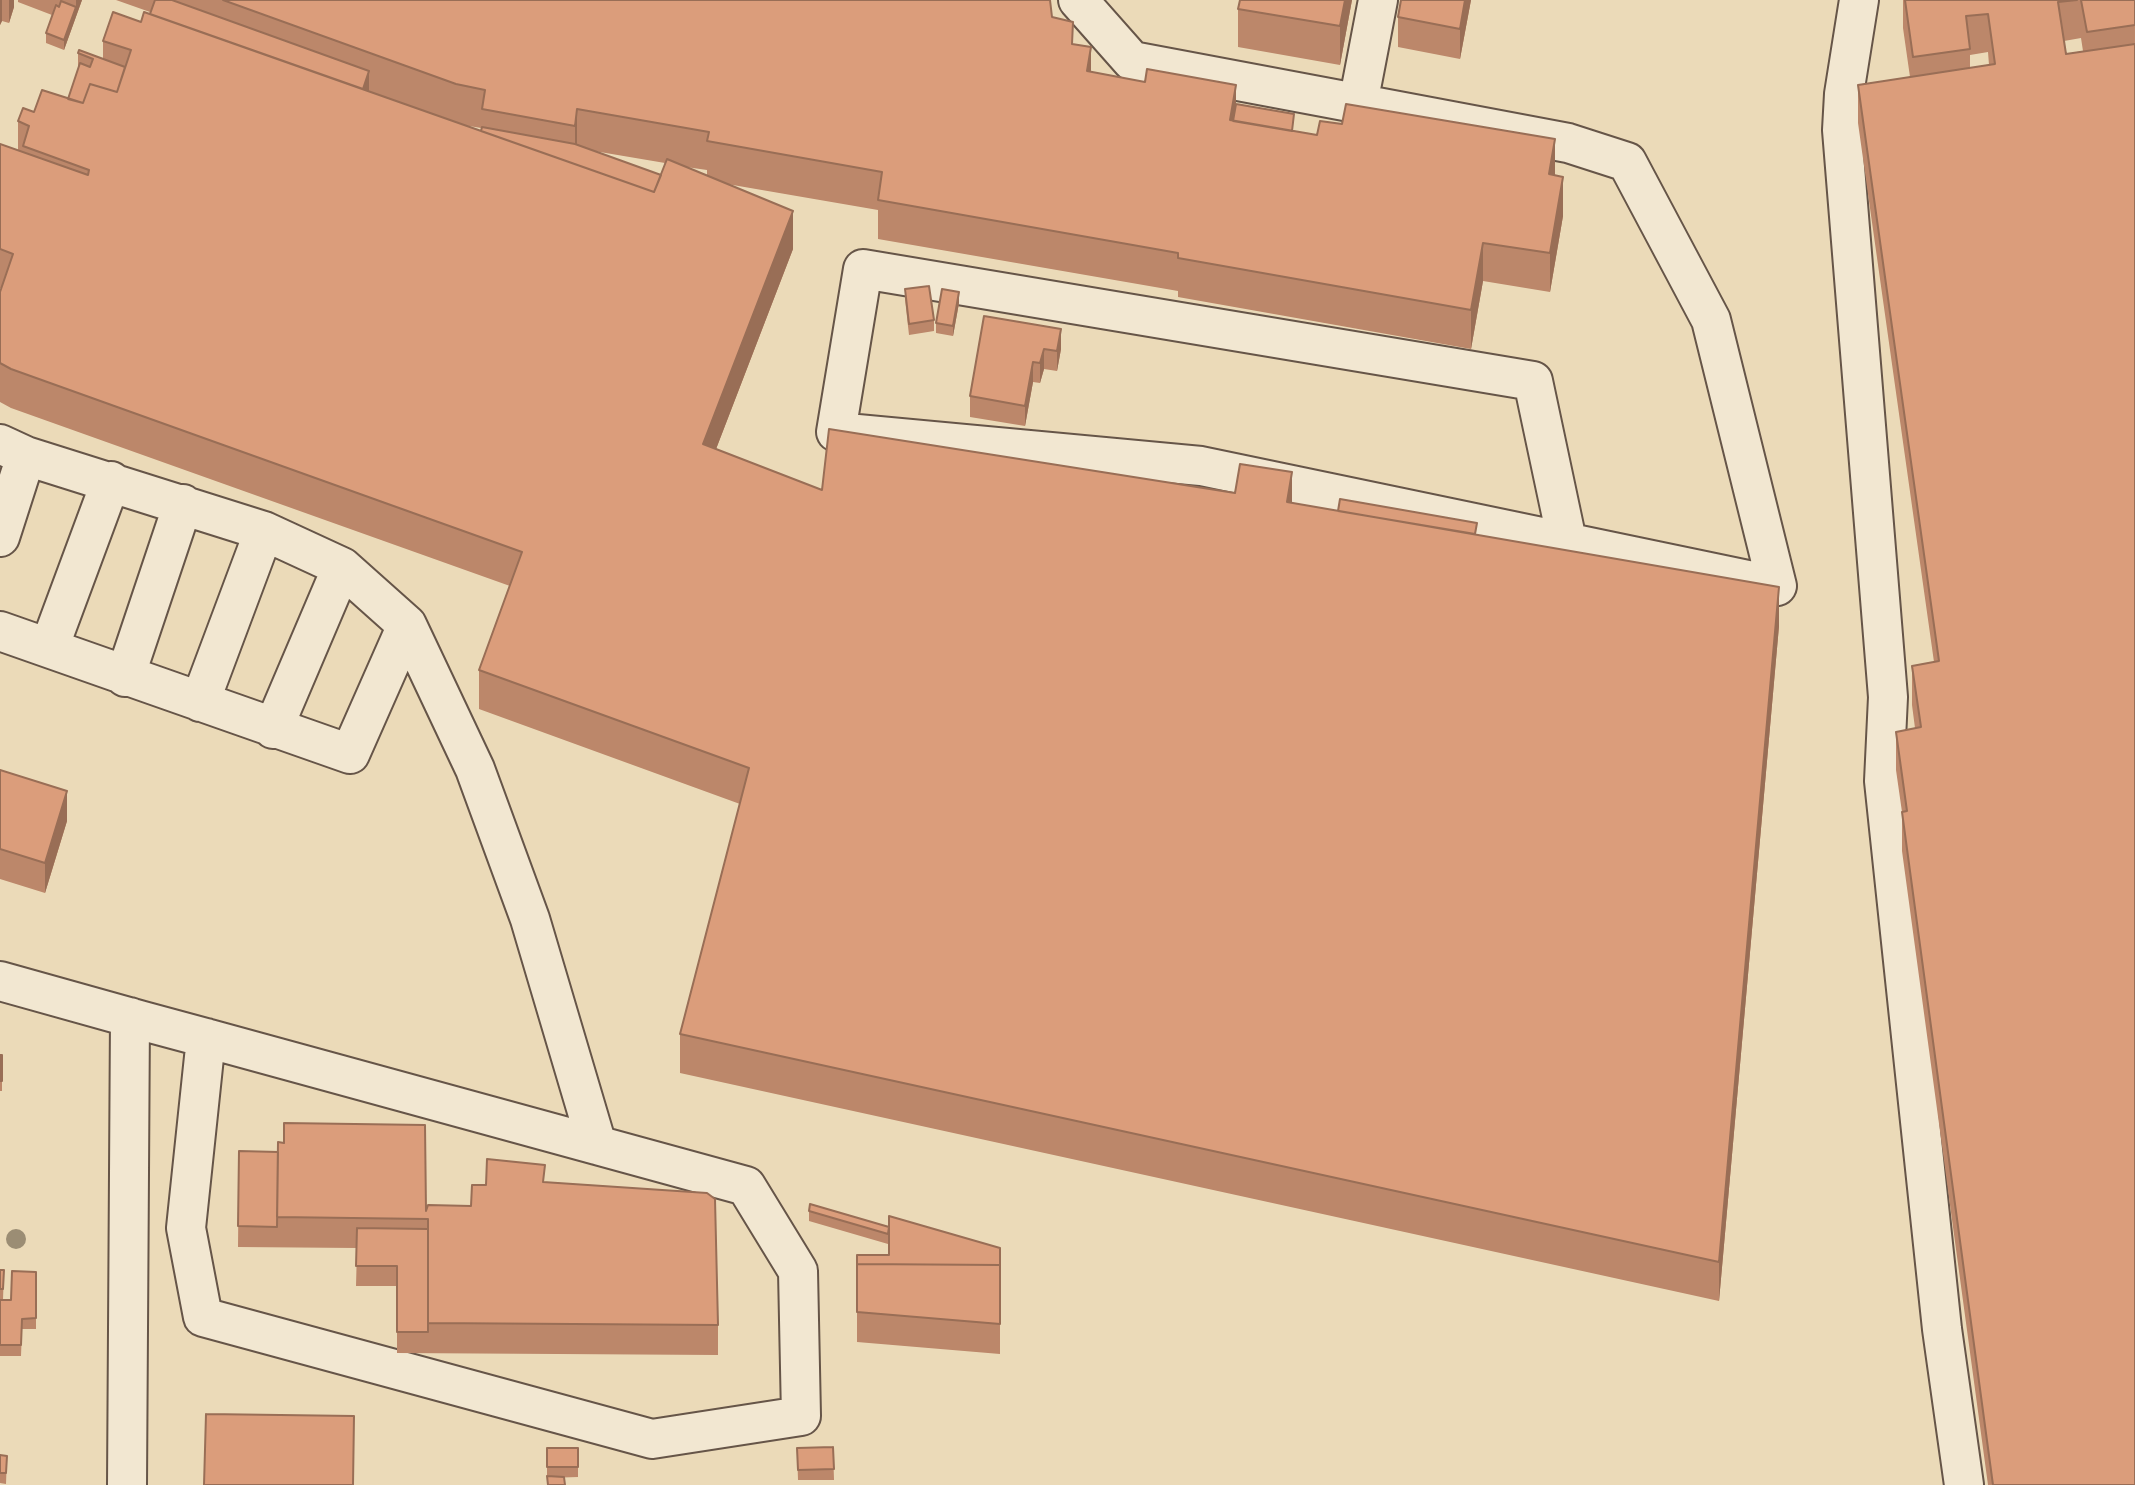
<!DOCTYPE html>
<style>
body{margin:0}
canvas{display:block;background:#ebdab8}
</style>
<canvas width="2135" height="1485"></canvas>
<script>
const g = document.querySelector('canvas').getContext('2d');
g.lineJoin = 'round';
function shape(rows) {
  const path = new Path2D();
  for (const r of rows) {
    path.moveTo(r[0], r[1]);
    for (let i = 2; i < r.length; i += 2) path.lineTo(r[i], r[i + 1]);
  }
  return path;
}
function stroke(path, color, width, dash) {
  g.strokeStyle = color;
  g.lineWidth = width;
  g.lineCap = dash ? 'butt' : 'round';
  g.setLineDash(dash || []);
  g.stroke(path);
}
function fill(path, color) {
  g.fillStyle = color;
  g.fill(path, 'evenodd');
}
const minor = shape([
 [1078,0,1132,61,1568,143,1627,162,1711,320,1777,586,1201,466,836,432,863,269,1533,381,1567,541],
 [1859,0,1844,94,1842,130,1888,697,1884,781,1942,1329,1964,1485],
 [1358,104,1378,0],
 [0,444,26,456,264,531,342,567,407,625,475,769,530,919,597,1145],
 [0,537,26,456],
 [0,631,350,754,407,625],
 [49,648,111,481],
 [125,677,183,504],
 [200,702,264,531],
 [273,729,342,567],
 [0,981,143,1021,206,1038,746,1186,798,1271,801,1416,652,1439,203,1317,186,1228,206,1038],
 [127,1485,130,1017]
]);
const trees = [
 [16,1239]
];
const wall = shape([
 [0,0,14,0,14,7,9,23,2,21,0,25],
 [18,0,82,0,64,50,46,43,46,33,52,15,18,2],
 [116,0,1050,0,1052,17,1073,44,1091,72,1236,104,1294,131,1555,175,1563,216,1550,292,1483,281,1471,349,1178,297,1178,291,878,239,878,210,727,184,793,249,716,449,822,490,1292,503,1477,535,1779,626,1719,1301,680,1073,680,1034,740,804,479,709,479,670,510,586,11,408,0,402,0,292,1,288,0,288,0,144,18,150,18,121,34,112,68,99,78,70,78,53,103,59,103,41,141,22,150,14,150,12],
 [463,125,481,128,481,131],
 [594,151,665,163,661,175],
 [686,167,707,170,707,175],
 [1240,0,1352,0,1340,65,1238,47,1238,9],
 [1401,0,1471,0,1460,59,1398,47,1398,17],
 [1903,0,2135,0,2135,1485,1988,1485,1902,851,1902,812,1896,770,1896,732,1915,728,1912,705,1912,666,1934,662,1858,123,1858,85,1910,77,1903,28],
 [2081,38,2083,51,2066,54,2064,41],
 [1988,52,1989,65,1970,68,1970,55],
 [905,289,934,320,934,331,909,335,905,299],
 [959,303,953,336,936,333,936,323],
 [984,316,1061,349,1057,371,1044,369,1040,383,1033,382,1025,426,970,417,970,396],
 [0,770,67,821,45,893,0,879],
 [0,1055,2,1055,2,1091,0,1091],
 [239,1151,426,1211,471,1206,486,1185,545,1182,718,1325,718,1355,397,1353,397,1286,356,1286,357,1248,238,1247],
 [809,1211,1000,1248,1000,1354,857,1342,857,1255,889,1255,889,1238,888,1244,809,1221],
 [0,1270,4,1270,3,1300,0,1299],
 [36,1272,36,1329,22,1329,21,1356,0,1356,0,1300,11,1300],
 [833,1447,834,1480,798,1480,797,1448],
 [547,1448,578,1448,578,1477,547,1478],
 [0,1455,7,1456,6,1484,0,1483]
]);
const shadedWall = shape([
 [0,0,2,0,2,21,0,25],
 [9,0,14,0,14,7,9,23],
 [76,0,82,0,64,50,64,40,76,7],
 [1345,0,1352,0,1340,65,1340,26],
 [1465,0,1471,0,1460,59,1460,29],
 [1091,47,1091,86,1087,71],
 [369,71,369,92,357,106],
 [1236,85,1236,124,1230,120],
 [577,109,577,148,575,165,575,126],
 [1555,139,1555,178,1549,174],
 [1563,177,1563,216,1550,292,1550,253],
 [793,211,793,249,703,483,703,444],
 [1483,243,1483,281,1471,349,1471,310],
 [959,292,959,303,953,336,953,326],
 [1061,329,1061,349,1057,371,1057,351],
 [1044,349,1044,369,1040,383,1040,363],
 [1033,362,1033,382,1025,426,1025,406],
 [1292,472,1292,511,1287,502],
 [1779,587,1779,626,1719,1301,1719,1262],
 [67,791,67,821,45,893,45,863]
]);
const building = shape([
 [155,0,172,0,369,71,363,89,150,14,155,0],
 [223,0,1050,0,1052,17,1073,22,1072,44,1091,47,1087,71,1145,82,1147,69,1236,85,1230,120,1317,135,1320,121,1342,124,1346,104,1555,139,1549,174,1563,177,1550,253,1483,243,1471,310,1178,258,1178,253,878,200,882,172,707,141,709,132,577,109,575,126,482,109,485,90,456,84,223,0],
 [1240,0,1345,0,1340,26,1238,9,1240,0],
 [1401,0,1465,0,1460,29,1398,17,1401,0],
 [1905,0,2077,0,2058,2,2066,54,2135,44,2135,1485,1993,1485,1902,812,1907,811,1896,732,1921,727,1912,666,1939,661,1858,85,1995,64,1988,14,1966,16,1970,49,1913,57,1905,0],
 [2081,0,2135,0,2135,25,2087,32,2081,0],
 [61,1,76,7,64,40,46,33,56,5,59,7,61,1],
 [113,12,141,22,144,12,654,192,667,159,793,211,703,444,822,490,829,429,1235,493,1240,464,1292,472,1287,502,1779,587,1719,1262,680,1034,749,768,479,670,522,552,11,369,0,363,0,292,13,254,0,249,0,144,88,175,89,170,23,146,29,126,18,121,23,108,34,112,42,90,83,103,90,84,117,92,131,50,103,41,113,12],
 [79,50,125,67,117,92,90,84,83,103,68,99,80,63,90,67,93,59,78,53,79,50],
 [1236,104,1294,114,1292,131,1233,121,1236,104],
 [482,127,575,144,661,175,654,192,481,131,482,127],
 [929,286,934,320,909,324,905,289,929,286],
 [942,289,959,292,953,326,936,323,942,289],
 [984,316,1061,329,1057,351,1044,349,1040,363,1033,362,1025,406,970,396,984,316],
 [1340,499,1477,523,1475,534,1338,511,1340,499],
 [0,770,67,791,45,863,0,849,0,770],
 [0,1055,2,1055,2,1081,0,1081,0,1055],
 [284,1123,425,1125,426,1211,428,1205,471,1206,472,1185,486,1185,487,1159,545,1165,543,1182,707,1193,715,1199,718,1325,428,1323,428,1219,277,1217,278,1142,284,1143,284,1123],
 [239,1151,278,1152,277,1227,238,1226,239,1151],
 [810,1204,889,1227,888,1234,809,1211,810,1204],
 [889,1216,1000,1248,1000,1275,1000,1265,857,1264,857,1273,857,1255,889,1255,889,1216],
 [357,1228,428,1229,428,1332,397,1332,397,1266,356,1266,357,1228],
 [857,1264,1000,1265,1000,1324,857,1312,857,1264],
 [0,1270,4,1270,3,1289,0,1289,0,1270],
 [12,1271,36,1272,36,1318,22,1319,21,1345,0,1345,0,1300,11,1300,12,1271],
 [206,1414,354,1416,353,1485,204,1485,206,1414],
 [833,1447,834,1469,798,1470,797,1448,833,1447],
 [547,1448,578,1448,578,1467,547,1467,547,1448],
 [0,1455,7,1456,6,1473,0,1473,0,1455],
 [547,1476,564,1477,565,1485,548,1485,547,1476]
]);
stroke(minor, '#665548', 42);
stroke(minor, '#f2e7d1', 38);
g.fillStyle = '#9b8d74';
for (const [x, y] of trees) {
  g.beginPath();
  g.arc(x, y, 10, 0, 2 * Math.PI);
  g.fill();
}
fill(wall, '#bc876a');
fill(shadedWall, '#996e56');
fill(building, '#db9d7b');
stroke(building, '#996e56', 2);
</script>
